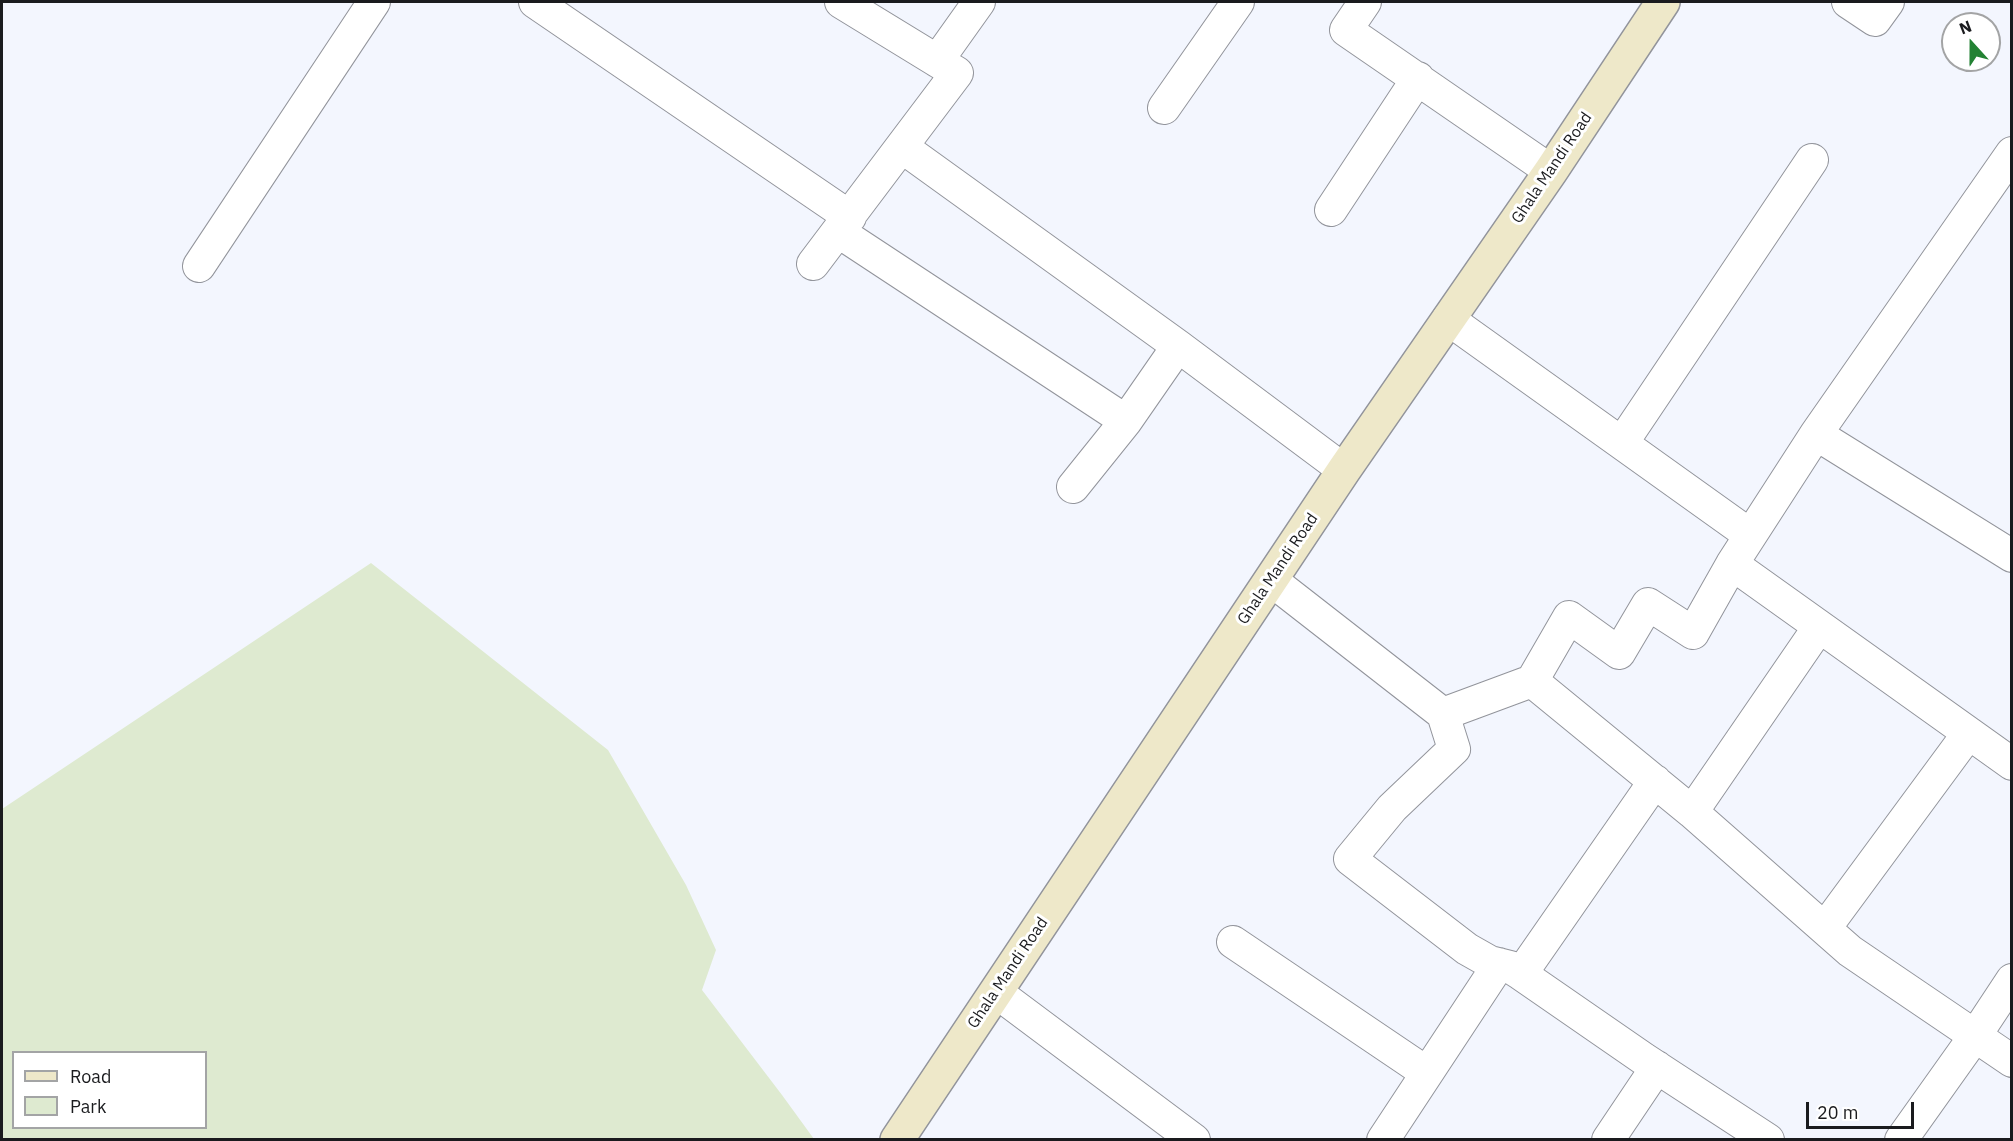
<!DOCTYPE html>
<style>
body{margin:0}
#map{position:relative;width:2013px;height:1141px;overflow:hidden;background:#f3f6fe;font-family:"IBM Plex Sans",sans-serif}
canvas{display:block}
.frame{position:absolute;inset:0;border:3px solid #1a1b1e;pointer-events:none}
.legend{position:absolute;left:12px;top:1051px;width:195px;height:78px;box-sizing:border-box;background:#fff;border:2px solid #a3a4a5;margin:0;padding:8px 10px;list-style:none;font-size:18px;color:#1a1b1e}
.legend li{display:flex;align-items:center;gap:12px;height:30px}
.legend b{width:30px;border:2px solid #a3a4a5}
.north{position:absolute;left:1941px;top:12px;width:60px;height:60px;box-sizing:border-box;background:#fff;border:2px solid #a3a4a5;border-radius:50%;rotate:339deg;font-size:16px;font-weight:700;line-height:24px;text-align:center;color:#1a1b1e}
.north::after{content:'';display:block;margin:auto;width:21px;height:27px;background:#238234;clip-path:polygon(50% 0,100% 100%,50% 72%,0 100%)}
.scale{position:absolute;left:1806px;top:1102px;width:108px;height:27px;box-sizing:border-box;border:3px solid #1a1b1e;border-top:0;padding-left:8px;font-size:18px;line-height:21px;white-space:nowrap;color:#1a1b1e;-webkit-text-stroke:4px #fff;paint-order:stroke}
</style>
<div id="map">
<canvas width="2013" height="1141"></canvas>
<div class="frame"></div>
<ul class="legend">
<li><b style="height:8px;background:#eee8c9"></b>Road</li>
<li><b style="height:16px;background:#deead0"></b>Park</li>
</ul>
<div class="north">N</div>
<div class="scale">20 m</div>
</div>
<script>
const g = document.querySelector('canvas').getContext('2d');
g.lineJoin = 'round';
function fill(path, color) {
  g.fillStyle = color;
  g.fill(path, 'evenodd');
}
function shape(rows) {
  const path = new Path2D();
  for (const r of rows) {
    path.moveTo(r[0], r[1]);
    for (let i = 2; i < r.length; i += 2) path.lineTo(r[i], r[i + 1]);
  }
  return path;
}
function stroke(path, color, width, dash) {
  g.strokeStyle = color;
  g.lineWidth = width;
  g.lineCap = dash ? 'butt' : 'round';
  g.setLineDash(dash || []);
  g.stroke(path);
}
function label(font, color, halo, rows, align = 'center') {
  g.font = font + ' "IBM Plex Sans",sans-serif';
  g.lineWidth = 6;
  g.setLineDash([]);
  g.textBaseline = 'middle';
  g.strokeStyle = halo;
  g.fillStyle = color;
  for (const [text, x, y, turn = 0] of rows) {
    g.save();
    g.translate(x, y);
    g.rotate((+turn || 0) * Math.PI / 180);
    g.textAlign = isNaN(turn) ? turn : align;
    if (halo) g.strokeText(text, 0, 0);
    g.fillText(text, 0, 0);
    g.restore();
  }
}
const green = shape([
 [371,563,608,750,686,885,716,950,702,990,782,1095,814,1139,2,1139,2,809],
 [14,1052,206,1052,206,1128,14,1128]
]);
const street = shape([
 [535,2,850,217],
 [1365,2,1346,30,1551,171],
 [1848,2,1875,20,1888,2],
 [937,61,979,2],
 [1164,108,1238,2],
 [902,147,1178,346,1344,470],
 [1331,210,1418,78],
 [839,232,1126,421],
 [813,264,957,73,841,2],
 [199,266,374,2],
 [1448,319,1750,535],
 [1816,434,2012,556],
 [1622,443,1812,160],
 [1073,487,1126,421,1178,346],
 [1732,564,2012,764],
 [1271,580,1443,714],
 [1532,681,1692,812,1850,951,2012,1061],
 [1692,812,1819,627],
 [1825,928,1968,734],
 [1233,942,1427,1073],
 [1521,974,1655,781],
 [996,992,1194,1140],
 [1383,1140,1499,964],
 [1608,1140,1657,1067],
 [1768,1140,1644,1059,1521,974,1510,967,1490,962,1467,949,1350,859,1392,808,1454,749,1443,714,1532,681,1569,617,1619,653,1648,604,1693,633,1732,564,1816,434,2012,153],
 [1901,1140,1975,1036,2012,980]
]);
const secondary = shape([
 [897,1140,1344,470,1551,171,1663,2]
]);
const streetNames = [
 ["Ghala Mandi Road",1552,168,-56],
 ["Ghala Mandi Road",1278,569,-56],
 ["Ghala Mandi Road",1008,973,-56]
];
fill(green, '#deead0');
stroke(street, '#92949b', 34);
stroke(secondary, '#92949b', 36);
stroke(street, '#fff', 32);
stroke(secondary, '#eee8c9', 33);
label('16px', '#1a1b1e', '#fff', streetNames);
</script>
